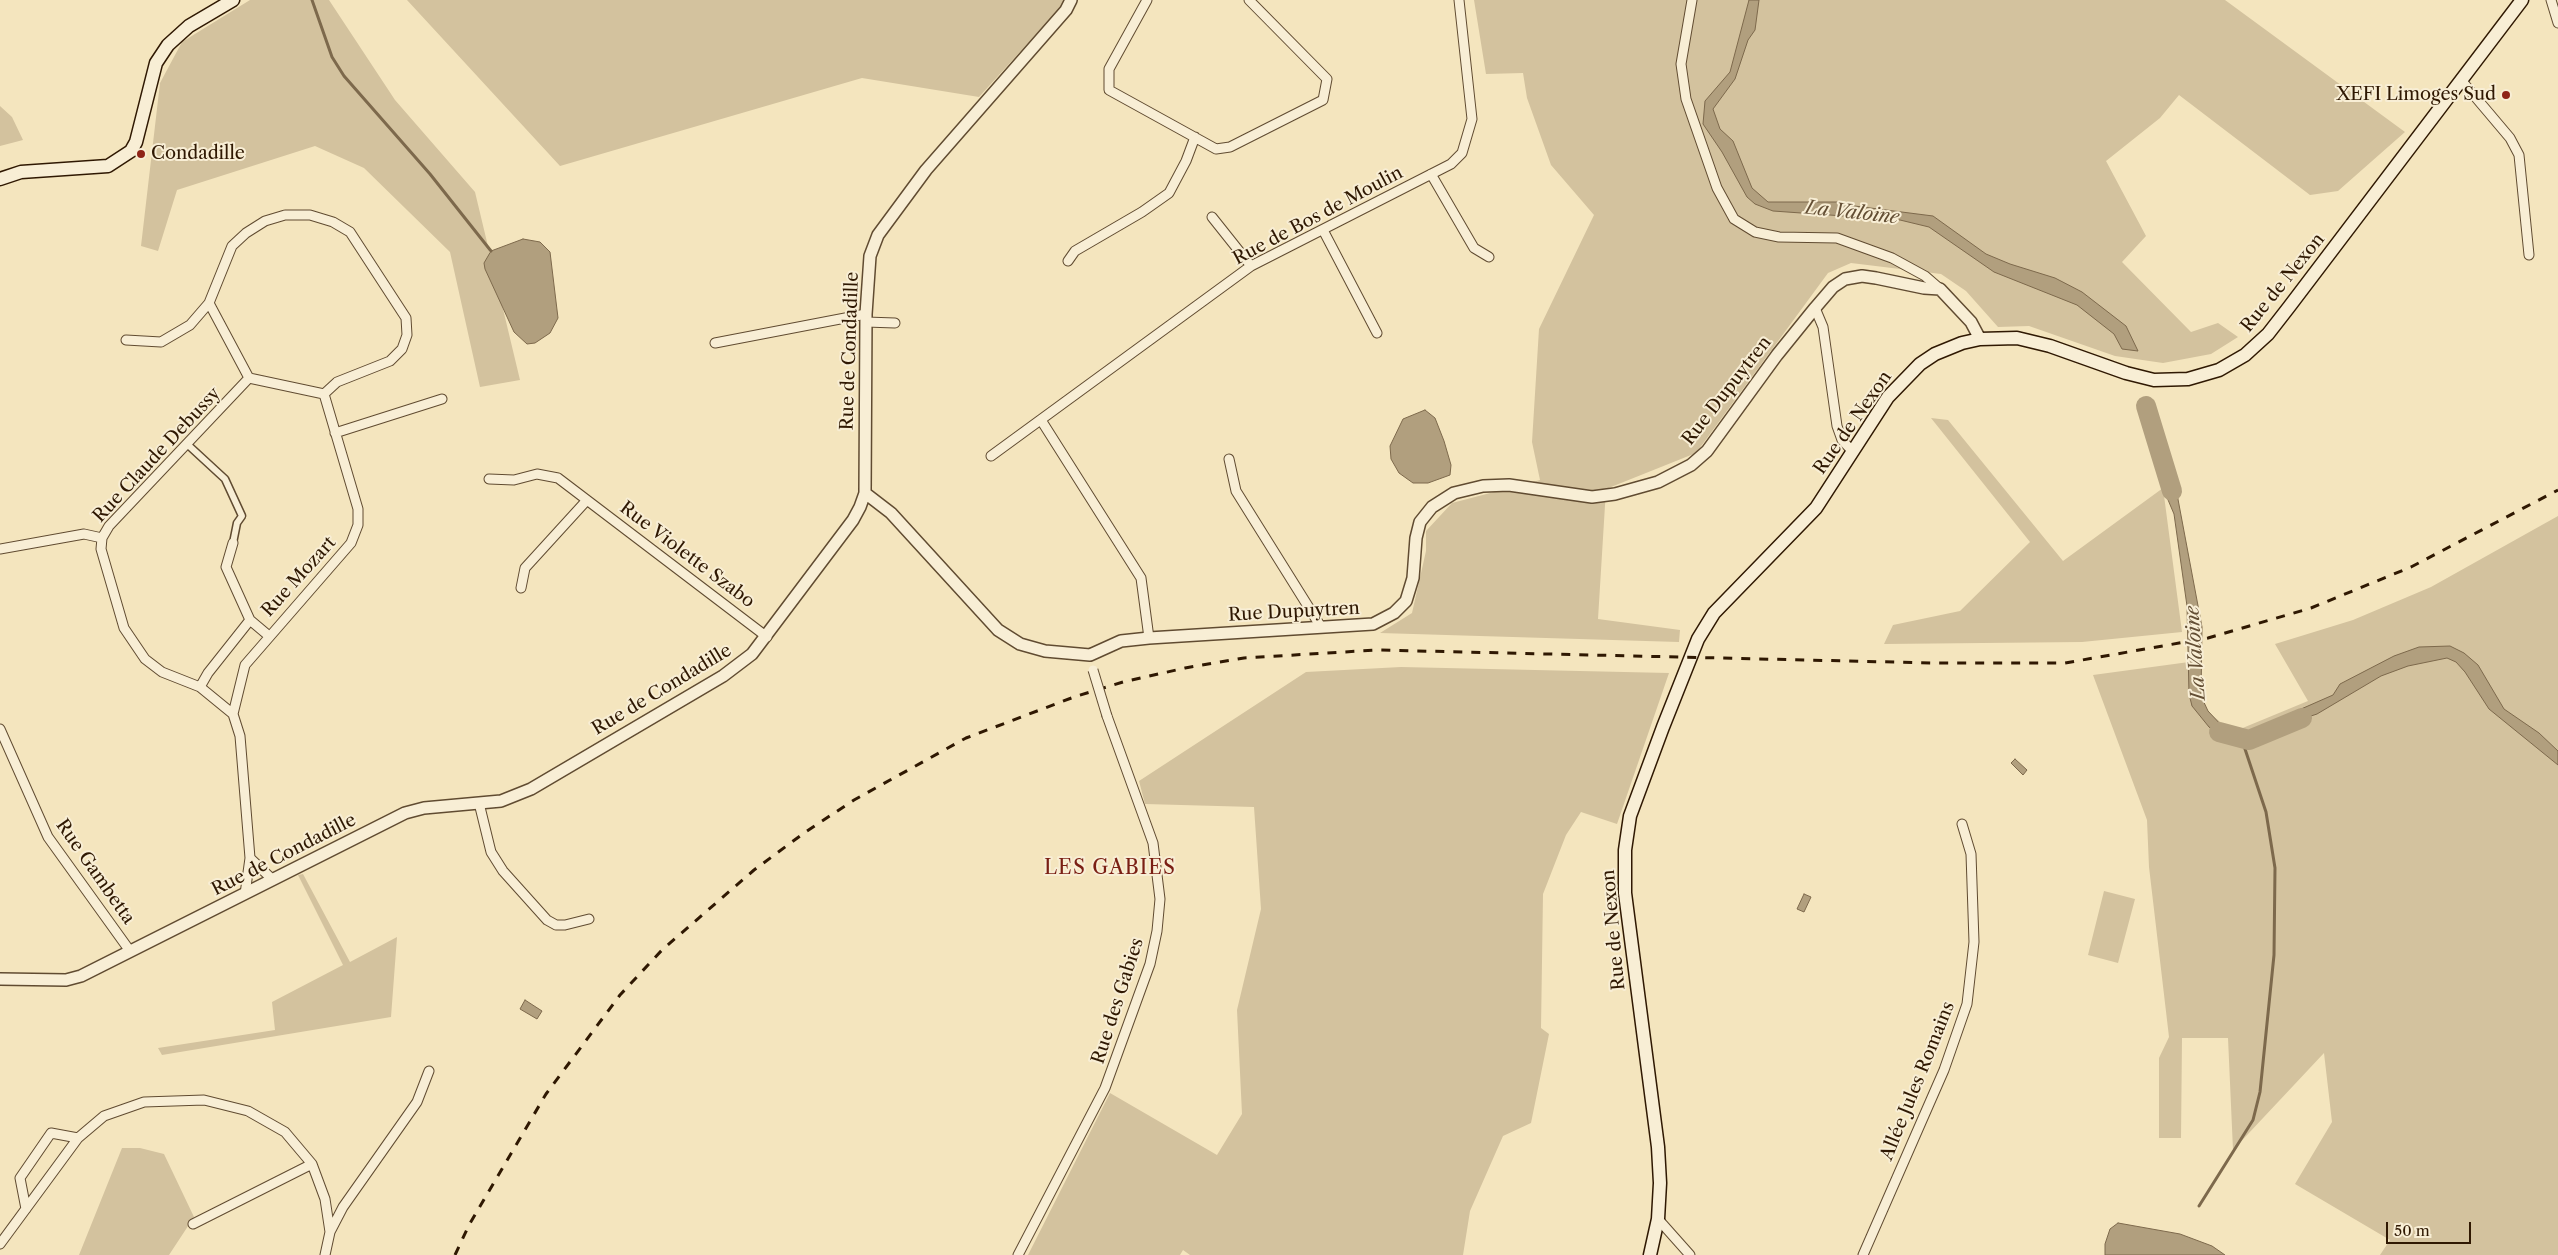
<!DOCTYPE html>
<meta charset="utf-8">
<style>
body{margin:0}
#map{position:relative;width:2558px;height:1255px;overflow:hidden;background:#f4e5be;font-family:"Libre Caslon Text",serif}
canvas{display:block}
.scale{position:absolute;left:2386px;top:1222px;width:85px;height:22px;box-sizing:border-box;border:2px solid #2f1802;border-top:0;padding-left:6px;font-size:15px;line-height:18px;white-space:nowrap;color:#2f1802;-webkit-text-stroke:4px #f8eed5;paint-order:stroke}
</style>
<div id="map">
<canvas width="2558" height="1255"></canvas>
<div class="scale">50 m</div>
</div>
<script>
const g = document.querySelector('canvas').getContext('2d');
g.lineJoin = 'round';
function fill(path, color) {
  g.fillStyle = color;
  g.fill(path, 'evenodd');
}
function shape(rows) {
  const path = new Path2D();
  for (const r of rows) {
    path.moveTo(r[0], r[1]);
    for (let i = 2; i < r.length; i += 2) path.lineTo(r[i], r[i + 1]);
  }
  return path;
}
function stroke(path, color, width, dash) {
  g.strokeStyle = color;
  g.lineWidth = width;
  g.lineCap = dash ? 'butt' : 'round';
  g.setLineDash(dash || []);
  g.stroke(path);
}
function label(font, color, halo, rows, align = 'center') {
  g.font = font + ' "Libre Caslon Text",serif';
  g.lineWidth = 4;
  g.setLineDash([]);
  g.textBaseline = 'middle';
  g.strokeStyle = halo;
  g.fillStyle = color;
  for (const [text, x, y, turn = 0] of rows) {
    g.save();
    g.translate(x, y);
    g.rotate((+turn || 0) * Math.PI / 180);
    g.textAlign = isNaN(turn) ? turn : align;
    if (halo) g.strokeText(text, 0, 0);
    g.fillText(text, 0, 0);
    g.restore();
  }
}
const green = shape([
 [250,0,329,0,395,100,475,192,520,380,480,387,450,252,364,168,315,146,177,190,158,251,141,246,160,83,182,42],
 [407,0,1067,0,979,97,862,78,560,166],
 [1474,0,2225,0,2405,132,2338,191,2310,195,2179,95,2160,118,2106,161,2146,236,2122,262,2191,332,2218,323,2238,337,2211,354,2163,363,2115,356,2029,326,1998,327,1966,291,1941,274,1851,263,1828,273,1696,453,1606,489,1598,619,1680,630,1679,642,1380,633,1412,613,1426,551,1426,531,1452,503,1540,480,1532,442,1539,329,1594,215,1551,165,1527,98,1523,73,1486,74],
 [0,106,12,117,23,140,0,146],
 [1931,418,1948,420,2063,561,2163,488,2182,632,2082,642,1884,644,1893,625,1960,611,2030,542],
 [2558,516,2558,1255,2380,1255,2390,1240,2295,1184,2332,1122,2324,1053,2233,1150,2228,1038,2182,1038,2181,1138,2159,1138,2159,1058,2169,1037,2149,867,2147,820,2093,675,2189,662,2199,705,2233,732,2308,701,2275,644,2353,620,2431,587],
 [1401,667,1669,673,1617,824,1581,812,1566,835,1543,894,1541,1028,1549,1034,1531,1123,1503,1136,1470,1211,1463,1255,1190,1255,1183,1250,1180,1255,1028,1255,1110,1093,1217,1155,1242,1114,1237,1010,1261,909,1254,807,1145,804,1139,781,1306,672],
 [303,874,350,962,397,937,391,1017,162,1055,158,1048,275,1030,272,1002,343,965,298,875],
 [2104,891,2135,899,2118,963,2088,955],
 [122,1148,140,1148,164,1154,194,1217,169,1255,79,1255]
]);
const water = shape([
 [1749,0,1759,0,1755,30,1748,40,1735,79,1713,109,1720,129,1733,141,1752,188,1768,202,1839,202,1847,205,1933,216,1986,254,2010,264,2055,278,2082,292,2126,326,2138,351,2122,349,2114,334,2077,305,1994,272,1929,227,1900,220,1773,211,1755,204,1747,197,1722,152,1703,124,1705,101,1730,72,1749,0],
 [523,239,540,242,550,252,558,318,550,333,535,343,527,344,514,332,485,269,484,263,491,251,523,239],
 [1425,410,1435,418,1444,441,1451,465,1450,475,1428,483,1413,483,1399,473,1391,459,1390,446,1403,419,1425,410],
 [2171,462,2202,627,2201,696,2208,711,2223,727,2239,733,2251,731,2333,695,2340,684,2394,656,2419,647,2450,646,2464,653,2478,665,2504,709,2539,733,2558,751,2558,765,2489,709,2465,672,2456,662,2447,658,2408,666,2381,676,2317,714,2236,741,2223,738,2209,727,2192,706,2189,694,2187,606,2174,514,2163,488,2163,465,2171,462],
 [2015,759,2027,770,2023,775,2011,763,2015,759],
 [1804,894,1811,897,1804,912,1797,909,1804,894],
 [525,1000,542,1011,537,1019,520,1009,525,1000],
 [2118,1223,2180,1234,2212,1246,2225,1255,2105,1255,2105,1244,2110,1229,2118,1223]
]);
const stream = shape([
 [312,0,332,57,344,76,430,174,491,251],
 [2199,1206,2253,1120,2260,1092,2274,955,2275,868,2266,812,2241,737]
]);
const river = shape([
 [2146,406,2172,491],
 [2219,732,2249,740,2302,718]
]);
const pedestrian = shape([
 [187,444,225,479,242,516,237,523,233,543]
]);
const minor = shape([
 [1147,0,1109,69,1109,90,1216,149,1230,147,1323,100,1327,79,1249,0],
 [1692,0,1681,64,1686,99,1717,188,1734,219,1755,232,1779,237,1837,238,1892,258,1925,276,1940,289],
 [2551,0,2558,23],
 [2461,80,2510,138,2519,155,2529,255],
 [1431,174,1474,248,1489,257],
 [285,215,310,215,333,222,350,232,406,318,407,335,402,349,390,361,337,382,324,394,249,378,209,303,232,246,246,233,265,221,285,215],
 [1212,217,1251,266],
 [1323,230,1377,333],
 [1068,261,1075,251,1142,212,1169,193,1186,161,1195,137],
 [1815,308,1823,327,1837,426,1842,440,1853,452],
 [866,322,895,323],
 [126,340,161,342,190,325,209,303],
 [715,343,866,314],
 [249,378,109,526,102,538,101,549,124,628,145,659,162,672,200,687,233,714,240,736,250,858],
 [1041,420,1141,578,1149,638],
 [335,433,442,399],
 [991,456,1251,266,1451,164,1462,153,1472,119,1459,0],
 [1229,459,1236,491,1321,627],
 [489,479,514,480,537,474,558,478,767,637],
 [233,543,226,567,250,620],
 [0,549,84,534,102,538],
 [521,588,525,568,587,500],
 [200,687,208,673,250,620,269,636],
 [233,714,245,665,351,543,358,525,358,509,324,394],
 [0,729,48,837,130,951],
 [479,803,491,852,503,871,547,920,556,925,565,925,589,919],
 [245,894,250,858,273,880],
 [26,1209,20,1178,51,1133,78,1138],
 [1658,1219,1690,1255],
 [193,1224,312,1164],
 [330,1232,343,1207,417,1102,429,1071],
 [0,1244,78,1138,104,1116,144,1102,204,1100,248,1111,285,1132,312,1164,325,1199,330,1232,325,1255],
 [1018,1255,1105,1088,1150,964,1157,931,1160,899,1153,843,1107,716],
 [1863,1255,1944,1070,1967,1004,1974,942,1971,854,1962,824]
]);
const tertiary = shape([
 [865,493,891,513,998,630,1020,644,1045,651,1090,655,1121,641,1149,638,1373,624,1394,613,1406,601,1413,578,1416,538,1420,522,1432,507,1454,493,1483,486,1509,485,1592,497,1615,494,1658,482,1691,465,1707,451,1777,355,1815,308,1833,287,1845,279,1862,276,1876,278,1924,288,1940,289,1971,322,1980,339],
 [0,979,66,980,81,976,405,813,424,808,501,801,531,789,723,676,752,654,853,520,860,507,865,493,866,314,870,256,878,235,926,170,1066,10,1071,0]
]);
const secondary = shape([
 [0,179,21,172,108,166,131,151,136,142,156,63,168,45,189,26,233,0],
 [1650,1255,1658,1219,1660,1183,1658,1147,1625,893,1625,850,1630,816,1663,727,1698,639,1714,613,1816,508,1888,397,1920,364,1935,354,1962,343,1980,339,2017,338,2050,346,2126,373,2154,380,2188,379,2219,370,2245,355,2268,334,2289,307,2522,0]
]);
const rail = shape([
 [455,1255,469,1225,546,1094,620,995,662,950,754,870,804,833,854,800,966,738,1074,697,1123,682,1185,668,1244,658,1377,650,1934,663,2065,663,2208,638,2311,608,2411,567,2558,490]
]);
const minorBridge = shape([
 [1093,670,1107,716]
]);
const markers = [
 [2506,95,5,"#8f2418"],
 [141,154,5,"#8f2418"]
];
const poiNames = [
 ["XEFI Limoges Sud",2496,95],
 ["Condadille",151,154,"left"]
];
const streetNames = [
 ["Rue de Bos de Moulin",1318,216,-28],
 ["Rue de Nexon",2283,283,-51],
 ["Rue de Condadille",850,351,-88],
 ["Rue Dupuytren",1727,391,-52],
 ["Rue de Nexon",1853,423,-55],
 ["Rue Claude Debussy",157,455,-47],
 ["Rue Violette Szabo",687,555,37],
 ["Rue Mozart",299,577,-48],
 ["Rue Dupuytren",1294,612,-3],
 ["Rue de Condadille",662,690,-31],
 ["Rue de Condadille",284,855,-27],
 ["Rue Gambetta",95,872,55],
 ["Rue de Nexon",1614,930,-95],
 ["Rue des Gabies",1118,1001,-72],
 ["Allée Jules Romains",1918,1081,-68]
];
const waterNames = [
 ["La Valoine",1852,213,6],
 ["La Valoine",2196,653,-94]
];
const quarterNames = [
 ["LES GABIES",1110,868]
];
fill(green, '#d3c29e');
fill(water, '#b19f7e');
stroke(water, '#7d694c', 1);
stroke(stream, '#7d694c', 3);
stroke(river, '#b19f7e', 20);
stroke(pedestrian, '#604b31', 9);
stroke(minor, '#604b31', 11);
stroke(tertiary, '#604b31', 14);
stroke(secondary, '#2f1802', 15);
stroke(pedestrian, '#f8eed5', 6);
stroke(minor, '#f8eed5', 9);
stroke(tertiary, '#f8eed5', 11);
stroke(secondary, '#f8eed5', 12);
stroke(rail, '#2f1802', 3, [9, 9]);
stroke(minorBridge, '#604b31', 11, []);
stroke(minorBridge, '#f8eed5', 9);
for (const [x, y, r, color] of markers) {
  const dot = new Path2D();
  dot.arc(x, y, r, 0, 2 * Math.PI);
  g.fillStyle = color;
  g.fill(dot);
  stroke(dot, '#f8eed5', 2);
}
label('18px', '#2f1802', '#f8eed5', poiNames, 'right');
label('18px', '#2f1802', '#f8eed5', streetNames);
label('italic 19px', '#634e34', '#f8eed5', waterNames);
g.letterSpacing = '1px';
label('20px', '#7a1f14', '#f8eed5', quarterNames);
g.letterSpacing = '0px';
</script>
